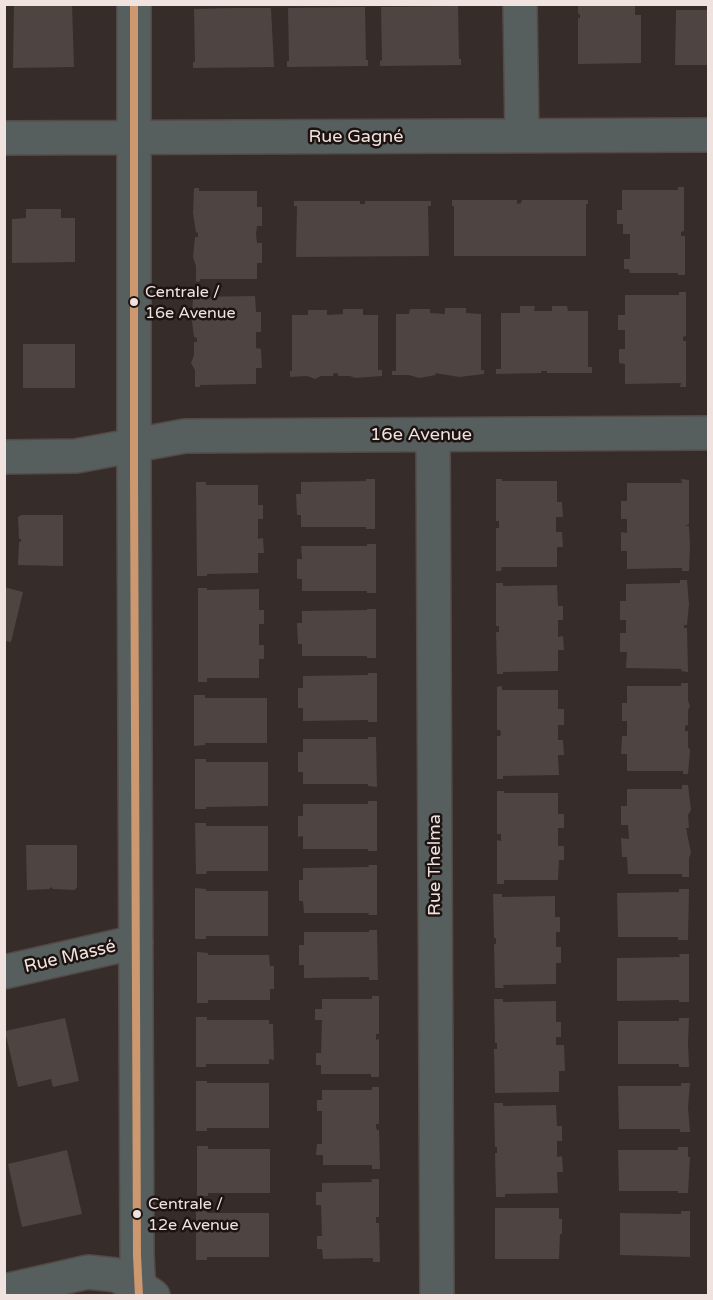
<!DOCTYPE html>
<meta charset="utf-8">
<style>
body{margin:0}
#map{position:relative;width:713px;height:1300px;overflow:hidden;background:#362c29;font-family:"Varela Round",sans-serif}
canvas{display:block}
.frame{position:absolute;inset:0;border:6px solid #f0e3df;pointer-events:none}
</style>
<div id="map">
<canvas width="713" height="1300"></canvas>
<div class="frame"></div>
</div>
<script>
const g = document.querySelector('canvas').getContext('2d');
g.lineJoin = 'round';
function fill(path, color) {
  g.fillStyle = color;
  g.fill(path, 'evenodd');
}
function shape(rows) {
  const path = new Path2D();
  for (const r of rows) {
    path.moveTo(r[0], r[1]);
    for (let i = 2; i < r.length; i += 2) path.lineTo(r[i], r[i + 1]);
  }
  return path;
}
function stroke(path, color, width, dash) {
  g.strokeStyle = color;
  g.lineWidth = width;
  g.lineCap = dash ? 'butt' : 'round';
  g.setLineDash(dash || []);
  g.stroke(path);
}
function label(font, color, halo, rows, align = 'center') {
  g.font = font + ' "Varela Round",sans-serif';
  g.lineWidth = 5;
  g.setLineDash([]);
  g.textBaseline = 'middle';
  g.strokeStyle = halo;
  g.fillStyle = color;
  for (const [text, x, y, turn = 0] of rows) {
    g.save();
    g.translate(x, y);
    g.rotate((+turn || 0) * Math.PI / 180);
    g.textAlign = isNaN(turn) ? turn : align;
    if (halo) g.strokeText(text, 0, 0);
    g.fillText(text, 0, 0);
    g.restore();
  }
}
const building = shape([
 [14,4,72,4,74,67,13,68],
 [578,4,635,4,635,15,641,15,641,63,578,64,578,18,580,18,580,15,578,13],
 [458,6,459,59,461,59,461,65,380,66,380,61,382,60,381,7],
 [365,7,366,60,368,60,368,66,287,67,287,61,289,61,288,8],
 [233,8,271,8,274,67,193,68,193,62,195,62,194,9],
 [676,10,708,10,708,65,675,65],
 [678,187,684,187,684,231,681,232,681,236,685,236,685,275,678,275,678,273,630,273,629,269,624,269,624,259,630,259,630,234,623,234,623,224,617,224,617,210,622,210,622,190,678,190],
 [194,188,199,188,199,191,257,191,257,207,262,207,262,226,257,226,256,234,257,243,262,243,262,263,257,263,257,279,200,279,200,281,196,282,196,266,193,257,195,237,198,237,198,232,196,233,193,213],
 [452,200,517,200,517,204,521,203,522,200,588,200,588,204,586,204,586,256,454,256,454,206,452,206],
 [294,201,360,201,360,204,365,204,365,201,431,201,431,206,428,206,429,256,296,257,297,206,294,206],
 [26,209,61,209,61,218,75,218,75,262,12,263,12,219,26,218],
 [679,292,686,292,686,336,683,337,683,341,686,341,686,387,680,387,681,383,625,384,625,364,619,363,619,349,625,349,625,330,618,330,618,315,625,315,625,295,679,295],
 [199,293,199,297,255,296,256,312,261,312,261,332,256,332,256,348,261,349,262,368,256,368,256,384,200,385,200,387,195,387,195,370,191,363,194,355,194,342,197,342,197,338,194,337,192,321,193,294],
 [520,306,535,306,534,311,552,311,552,306,567,306,568,311,588,311,588,367,592,367,592,373,547,373,547,371,541,371,541,373,496,374,496,369,501,369,501,313,520,313],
 [445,308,466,308,466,313,481,314,481,370,484,370,484,374,459,377,435,373,436,375,419,378,409,375,392,375,392,371,396,371,396,314,409,314,410,309,430,309,430,313,445,314],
 [343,309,363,309,363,315,378,315,378,370,382,370,382,376,355,378,350,376,338,376,338,374,336,373,333,374,333,376,321,376,315,379,307,376,290,377,290,371,292,371,292,315,308,315,308,310,327,310,327,315,343,314],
 [23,344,75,344,75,388,23,388],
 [366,479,375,479,375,529,366,529,366,527,301,527,301,515,297,515,296,494,301,494,301,482,366,481],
 [496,479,502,479,502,481,557,481,557,502,562,502,563,517,556,517,556,532,562,532,563,547,557,547,557,567,502,567,501,571,496,571,496,528,499,528,499,521,496,521],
 [681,479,689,480,689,524,685,526,689,526,690,546,689,571,682,571,682,568,627,569,627,551,621,551,621,532,627,533,627,519,621,519,621,501,627,501,627,483,682,483],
 [196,482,206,482,206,485,258,485,258,505,263,505,263,519,258,519,258,539,263,538,264,553,258,553,258,573,207,574,207,576,197,576],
 [21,515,63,515,63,566,18,565,19,543,21,541,21,539,19,539,18,517],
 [367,544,376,544,376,593,367,593,367,591,302,591,302,579,297,579,297,559,302,559,301,546,367,546],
 [680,580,687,580,689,604,687,625,684,625,684,628,687,628,688,672,681,671,682,669,626,668,627,652,620,652,620,633,626,633,626,620,620,620,620,601,626,601,626,584,680,583],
 [496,583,503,583,503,586,557,585,558,606,563,606,563,620,558,620,558,637,563,636,564,650,558,650,558,671,503,672,503,674,497,674,496,632,499,632,499,626,496,626],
 [4,587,23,592,11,642,4,641],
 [198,588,207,588,207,590,259,589,259,610,264,610,264,624,259,624,259,645,264,645,264,659,259,659,259,678,207,678,207,682,198,682],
 [367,609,376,609,376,658,367,658,367,656,302,656,302,644,298,644,297,623,302,623,302,611,367,610],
 [368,673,377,673,377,722,368,722,368,720,303,721,303,708,298,708,298,688,303,688,303,676,368,675],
 [681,683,688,683,688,701,690,706,688,710,688,725,685,726,685,731,688,731,688,747,690,750,688,774,683,774,683,771,627,771,627,754,621,754,622,736,627,736,627,721,622,721,622,703,627,703,627,686,681,686],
 [502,686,502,690,558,690,558,709,564,709,564,725,558,725,558,740,563,740,564,755,558,755,559,775,503,776,503,779,497,779,497,736,500,736,501,733,500,730,497,730,497,687],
 [194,695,205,695,205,698,267,698,267,743,205,743,205,745,194,746],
 [368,737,376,737,377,787,368,786,368,784,303,784,303,772,298,772,298,752,303,752,303,739,368,739],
 [195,759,206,759,206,762,268,762,268,806,206,807,206,809,195,809],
 [682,785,688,785,691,810,688,815,689,828,686,828,691,853,689,858,689,877,682,877,682,874,628,874,627,857,622,857,621,838,629,839,628,825,621,825,621,806,627,806,627,789,682,789],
 [497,791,504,791,504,793,558,793,558,814,564,814,564,828,558,828,558,846,564,846,564,860,559,860,558,880,504,880,504,884,497,884,497,840,501,841,501,834,497,834],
 [368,801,377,801,377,851,368,851,368,849,303,849,303,836,298,837,298,816,303,816,303,804,368,804],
 [195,823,206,823,206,826,268,826,268,871,207,871,206,874,196,874],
 [26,845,77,845,77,887,75,890,53,889,51,887,49,889,27,890],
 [368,865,377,865,377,915,368,915,369,913,304,913,303,901,299,901,299,880,303,880,303,868,369,867],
 [195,888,206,889,206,891,268,891,268,936,206,936,206,939,195,939],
 [679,889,689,889,688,940,678,940,678,937,618,937,617,893,679,892],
 [493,894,502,894,502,897,555,896,555,917,560,917,560,932,556,932,556,947,561,947,561,963,556,963,556,984,503,985,504,988,495,988,494,944,496,944,496,938,494,938],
 [369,930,377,930,378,980,369,980,369,977,304,978,304,965,299,965,299,945,304,945,304,932,369,932],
 [197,952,208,953,208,955,269,955,270,966,274,966,274,989,270,989,270,1000,208,1000,208,1003,197,1003],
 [679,954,689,954,689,1002,679,1002,679,1000,617,1001,617,958,680,957],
 [372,996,379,996,379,1034,376,1034,376,1040,379,1039,379,1077,371,1077,371,1074,321,1074,321,1065,316,1065,316,1053,321,1053,322,1020,315,1020,315,1009,322,1009,322,999,372,999],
 [494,999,503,999,503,1002,556,1001,556,1022,561,1022,561,1037,556,1037,556,1045,564,1045,565,1071,559,1071,559,1092,495,1093,494,1049,497,1049,497,1043,495,1043],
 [196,1017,207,1017,207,1020,269,1020,269,1024,273,1024,274,1060,269,1059,269,1064,206,1064,206,1067,196,1067],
 [65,1018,79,1081,53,1087,51,1079,18,1087,5,1031],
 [679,1018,689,1018,688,1043,689,1067,679,1067,679,1064,618,1064,618,1021,679,1021],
 [196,1081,207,1081,207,1083,269,1083,269,1128,207,1128,207,1131,196,1131],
 [681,1083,690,1083,688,1107,690,1132,680,1132,680,1129,619,1129,618,1086,681,1086],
 [372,1087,379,1087,379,1124,376,1124,376,1127,377,1130,379,1130,380,1169,372,1169,372,1165,323,1165,323,1155,316,1155,317,1144,322,1144,322,1111,317,1111,317,1100,322,1100,322,1090,372,1090],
 [494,1103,503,1103,503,1106,556,1105,557,1126,562,1126,562,1141,557,1141,557,1157,562,1156,563,1172,557,1172,558,1193,505,1194,505,1197,496,1197,495,1153,497,1153,497,1147,495,1147],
 [197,1146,208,1146,208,1149,270,1149,270,1193,208,1193,208,1196,197,1196],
 [678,1147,688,1147,688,1157,690,1157,688,1193,678,1193,678,1191,619,1191,618,1150,678,1150],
 [67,1150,82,1214,22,1227,8,1164],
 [371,1179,379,1179,379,1217,376,1217,376,1223,379,1223,380,1262,373,1262,373,1258,323,1259,322,1249,317,1249,317,1236,322,1236,321,1205,316,1205,316,1192,322,1192,322,1183,372,1182],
 [495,1208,559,1208,559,1219,562,1219,562,1234,560,1234,559,1259,495,1259],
 [196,1210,207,1210,207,1213,269,1213,269,1257,207,1257,207,1260,196,1260],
 [681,1211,690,1211,690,1257,620,1255,620,1213,681,1214]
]);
const minor = shape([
 [134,4,134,477,137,1255,139,1296],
 [520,4,522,136],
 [4,138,708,135],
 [433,435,437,1296],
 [4,457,76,456,185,436,708,433],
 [4,972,136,942],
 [4,1291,88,1272,116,1275,138,1286,153,1296]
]);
const bus1 = shape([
 [134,4,134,477,137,1255,139,1296]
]);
const markers = [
 [134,302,5,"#f0e3df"],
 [137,1214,5,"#f0e3df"]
];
const busNames = [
 ["Centrale /",145,293],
 ["16e Avenue",145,314],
 ["Centrale /",148,1205],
 ["12e Avenue",148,1226]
];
const streetNames = [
 ["Rue Gagné",356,137],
 ["16e Avenue",421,435],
 ["Rue Thelma",435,865,-90],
 ["Rue Massé",70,957,-13]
];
fill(building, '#4e4442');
stroke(minor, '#534a47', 36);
stroke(minor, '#575e5e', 33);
stroke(bus1, '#cd976f', 8);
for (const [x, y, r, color] of markers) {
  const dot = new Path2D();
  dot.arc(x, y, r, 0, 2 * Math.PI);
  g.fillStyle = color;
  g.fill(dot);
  stroke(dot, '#1d1411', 2);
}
label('16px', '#f0e3df', '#1d1411', busNames, 'left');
label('18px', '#f0e3df', '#1d1411', streetNames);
</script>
